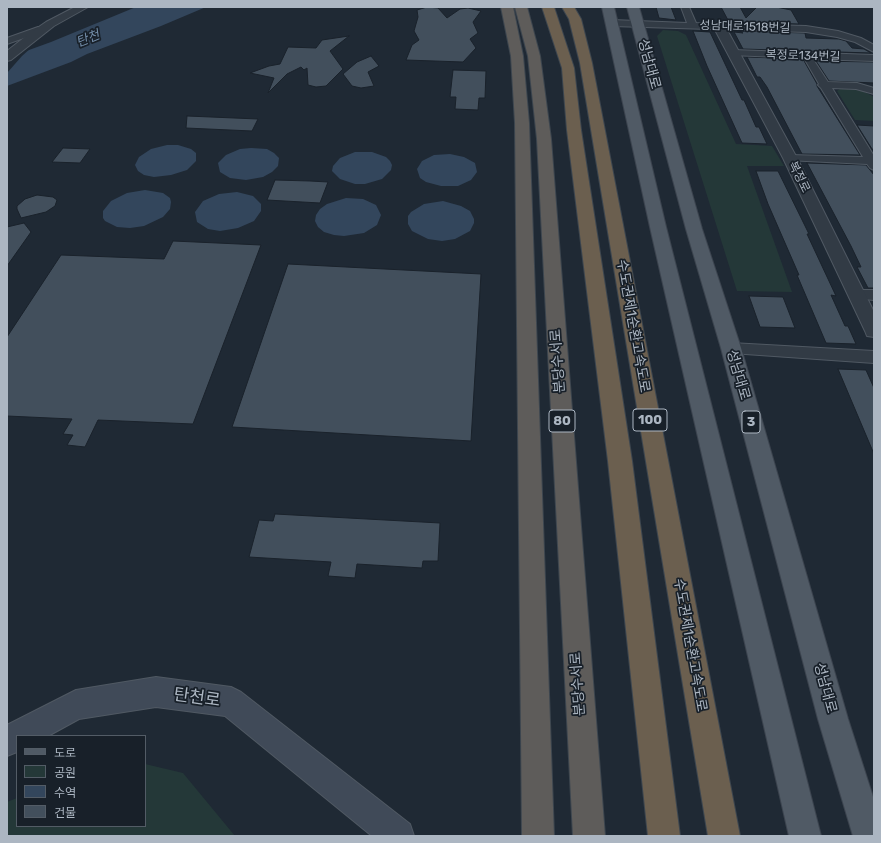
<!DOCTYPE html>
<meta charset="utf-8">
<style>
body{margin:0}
#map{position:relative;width:881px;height:843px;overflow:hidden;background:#1f2934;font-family:Rubik,"Noto Sans KR",sans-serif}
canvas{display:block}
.frame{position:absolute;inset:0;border:8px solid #acb6c2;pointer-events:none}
.legend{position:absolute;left:16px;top:735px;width:130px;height:92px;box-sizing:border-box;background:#182029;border:1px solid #535c66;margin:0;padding:5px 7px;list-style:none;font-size:12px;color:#acb6c2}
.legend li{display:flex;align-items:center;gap:8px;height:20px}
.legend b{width:20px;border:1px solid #535c66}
</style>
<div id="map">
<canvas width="881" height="843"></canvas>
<div class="frame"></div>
<ul class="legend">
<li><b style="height:5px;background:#505a65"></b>도로</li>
<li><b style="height:11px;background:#243838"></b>공원</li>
<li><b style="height:11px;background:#33465c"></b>수역</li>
<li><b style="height:11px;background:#424f5c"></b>건물</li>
</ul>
</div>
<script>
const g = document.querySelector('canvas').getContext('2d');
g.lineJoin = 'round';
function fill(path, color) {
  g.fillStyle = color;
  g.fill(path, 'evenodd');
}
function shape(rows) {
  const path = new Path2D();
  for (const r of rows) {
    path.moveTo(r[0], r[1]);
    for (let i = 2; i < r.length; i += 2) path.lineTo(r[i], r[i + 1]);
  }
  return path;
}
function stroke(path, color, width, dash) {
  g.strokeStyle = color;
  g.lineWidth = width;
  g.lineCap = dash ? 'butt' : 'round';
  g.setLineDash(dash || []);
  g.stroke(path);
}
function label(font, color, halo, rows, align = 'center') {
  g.font = font + ' Rubik,"Noto Sans KR",sans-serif';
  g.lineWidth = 3.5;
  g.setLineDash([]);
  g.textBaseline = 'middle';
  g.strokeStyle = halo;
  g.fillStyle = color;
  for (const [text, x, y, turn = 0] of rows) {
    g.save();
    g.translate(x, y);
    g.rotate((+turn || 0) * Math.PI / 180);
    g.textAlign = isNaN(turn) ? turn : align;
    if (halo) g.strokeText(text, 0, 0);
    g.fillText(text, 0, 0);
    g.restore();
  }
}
const green = shape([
 [663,30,678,31,686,35,736,144,772,146,784,166,747,166,792,292,737,291,657,36],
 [841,88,863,91,874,97,874,121,855,120,837,91],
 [145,764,183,773,235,836,7,836,7,802,17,798,17,826,145,826]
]);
const water = shape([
 [136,7,206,7,161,26,87,54,71,62,7,86,7,58,51,42],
 [167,145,178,145,191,149,196,153,196,161,187,170,171,175,154,177,144,175,138,171,135,165,139,157,151,149],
 [251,148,267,149,274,153,279,158,278,166,272,172,263,177,246,180,230,178,220,172,218,163,226,155,240,149],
 [355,152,372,152,386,157,390,161,392,165,391,170,382,179,365,184,355,184,340,179,332,171,333,166,340,158],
 [450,154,464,157,475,163,477,172,471,180,458,186,441,186,426,182,420,178,417,169,422,161,434,155],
 [145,190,163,193,170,198,171,202,170,209,163,217,144,226,130,228,117,227,105,221,103,218,103,211,111,201,127,193],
 [237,192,253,196,261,204,261,211,254,221,238,228,220,231,208,229,197,222,195,212,203,201,219,194],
 [346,198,363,199,376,205,381,215,377,225,364,233,344,236,334,235,324,232,318,227,315,221,316,215,320,209,327,204],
 [443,201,461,206,470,211,474,219,474,223,470,231,455,239,442,241,428,239,412,231,408,224,408,216,411,212,424,204]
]);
const pier = shape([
 [32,47,22,56,7,73,7,56]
]);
const building = shape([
 [427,7,438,8,447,18,460,9,468,8,481,11,473,22,478,33,470,39,476,48,463,62,406,60,412,45,419,40,414,31,418,17,417,10,427,7],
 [656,7,671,7,676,20,659,18,656,7],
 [721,7,740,7,746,18,757,7,776,7,791,10,799,24,729,22,721,7],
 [693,31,710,32,742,100,744,100,756,127,759,127,767,144,742,143,707,66,693,31],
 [740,31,805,33,806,38,839,39,846,41,852,48,864,49,871,53,743,49,734,32,743,33,740,31],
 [349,36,330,51,343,69,326,86,316,87,308,85,307,68,304,70,301,67,287,74,268,93,274,78,250,73,269,66,280,64,288,47,316,48,322,40,349,36],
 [371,56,379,66,368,72,374,86,361,88,352,86,343,74,357,62,371,56],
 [747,57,803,59,817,84,817,86,860,155,802,154,767,87,760,77,757,77,747,57],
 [816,61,874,62,874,83,829,81,816,61],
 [453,70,486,71,485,98,479,98,478,110,455,109,456,97,450,97,453,70],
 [187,116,258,119,252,131,186,128,187,116],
 [857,125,874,126,874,150,872,149,857,125],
 [63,148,90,149,80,163,52,162,63,148],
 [807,163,866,165,874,175,874,288,868,288,857,267,861,267,851,246,807,163],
 [756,171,778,171,809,234,807,234,836,296,831,295,845,326,848,326,856,344,826,343,797,275,799,275,768,204,756,171],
 [275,180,310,181,328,182,320,203,267,200,275,180],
 [37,195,53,197,57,200,55,206,46,212,21,218,17,209,17,206,25,199,37,195],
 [24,223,31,232,7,266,7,227,24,223],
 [173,241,261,245,193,424,98,420,85,447,67,445,73,435,63,434,72,419,7,416,7,337,61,255,164,259,173,241],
 [288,264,481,274,471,441,232,427,288,264],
 [749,296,783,297,795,328,760,327,749,296],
 [838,369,866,370,874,388,874,454,838,369],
 [275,514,440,523,438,561,423,561,422,568,357,564,355,578,328,576,331,562,249,557,259,520,273,521,275,514]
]);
const minor = shape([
 [681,7,689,7,696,23,806,26,838,31,861,38,874,45,874,52,855,42,837,37,806,32,612,26,608,23,612,20,687,23,681,7],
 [38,27,43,30,41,32,7,44,7,38,38,27],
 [733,50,874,55,874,61,813,59,828,82,857,83,874,88,874,94,856,89,832,88,874,156,874,170,870,168,867,164,786,160,784,158,786,156,790,155,863,157,821,88,818,85,819,84,804,58,730,55,728,53,733,50],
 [857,290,874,290,874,300,852,298,850,295,852,292,857,290],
 [731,343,874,351,874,363,731,353,726,352,723,348,726,344,731,343]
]);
const tertiary = shape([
 [75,7,88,7,54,26,11,60,7,61,7,51,30,33,46,22,75,7],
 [719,23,725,26,797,158,874,312,874,337,867,336,865,331,783,158,713,26,719,23]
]);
const secondary = shape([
 [156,677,231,687,241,692,410,824,414,836,372,836,225,716,156,707,79,719,48,736,17,736,17,752,7,756,7,725,76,690,156,677]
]);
const primary = shape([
 [602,7,614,7,666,227,821,836,789,836,650,227,602,7],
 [627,7,639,7,702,229,741,348,848,719,874,800,874,836,853,836,818,719,721,348,686,229,627,7]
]);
const trunk = shape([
 [501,7,513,7,523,56,529,123,554,836,522,836,515,123,511,56,501,7],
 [515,7,527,7,540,56,551,139,605,836,573,836,537,139,528,56,515,7]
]);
const motorway = shape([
 [542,7,554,7,574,68,581,130,632,461,680,836,648,836,608,461,567,130,562,68,542,7],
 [562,7,574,7,581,19,592,63,740,836,708,836,580,63,569,19,562,7]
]);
const farStreetnames = [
 ["성남대로1518번길",745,27,2],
 ["복정로134번길",803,56,2],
 ["복정로",799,177,64]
];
const farWaternames = [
 ["탄천",88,39,-22]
];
const shields = [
 [650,420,34],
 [562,421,26],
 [751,422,18]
];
const shieldNames = [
 ["100",650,420],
 ["80",562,421],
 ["3",751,422]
];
const streetNames = [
 ["성남대로",649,64,75],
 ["수도권제1순환고속도로",633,326,80],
 ["분당수서로",558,361,-94],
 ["성남대로",738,375,74],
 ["수도권제1순환고속도로",690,645,80],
 ["분당수서로",578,684,-94],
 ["성남대로",825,688,75]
];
const nearStreetnames = [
 ["탄천로",197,698,8]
];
fill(green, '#243838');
fill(water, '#33465c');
fill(pier, '#1f2934');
fill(building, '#424f5c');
stroke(building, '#1a222b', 1);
stroke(minor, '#505963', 2);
stroke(tertiary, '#505963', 2);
stroke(secondary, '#505963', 2);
stroke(primary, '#3c444f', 2);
stroke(trunk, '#3d464f', 2);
stroke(motorway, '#3d464f', 2);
fill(minor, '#323b45');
fill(tertiary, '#323b45');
fill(secondary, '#404a58');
fill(primary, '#505a65');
fill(trunk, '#5e5c5a');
fill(motorway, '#6b5f4f');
label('12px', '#acb6c2', '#182029', farStreetnames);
label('italic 13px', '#748eaa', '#182029', farWaternames);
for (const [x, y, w] of shields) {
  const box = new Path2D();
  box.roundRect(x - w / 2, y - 11, w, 22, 3);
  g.fillStyle = '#182029';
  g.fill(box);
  stroke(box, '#acb6c2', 1);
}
label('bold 13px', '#acb6c2', null, shieldNames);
label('14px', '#acb6c2', '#182029', streetNames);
label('17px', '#acb6c2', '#182029', nearStreetnames);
</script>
